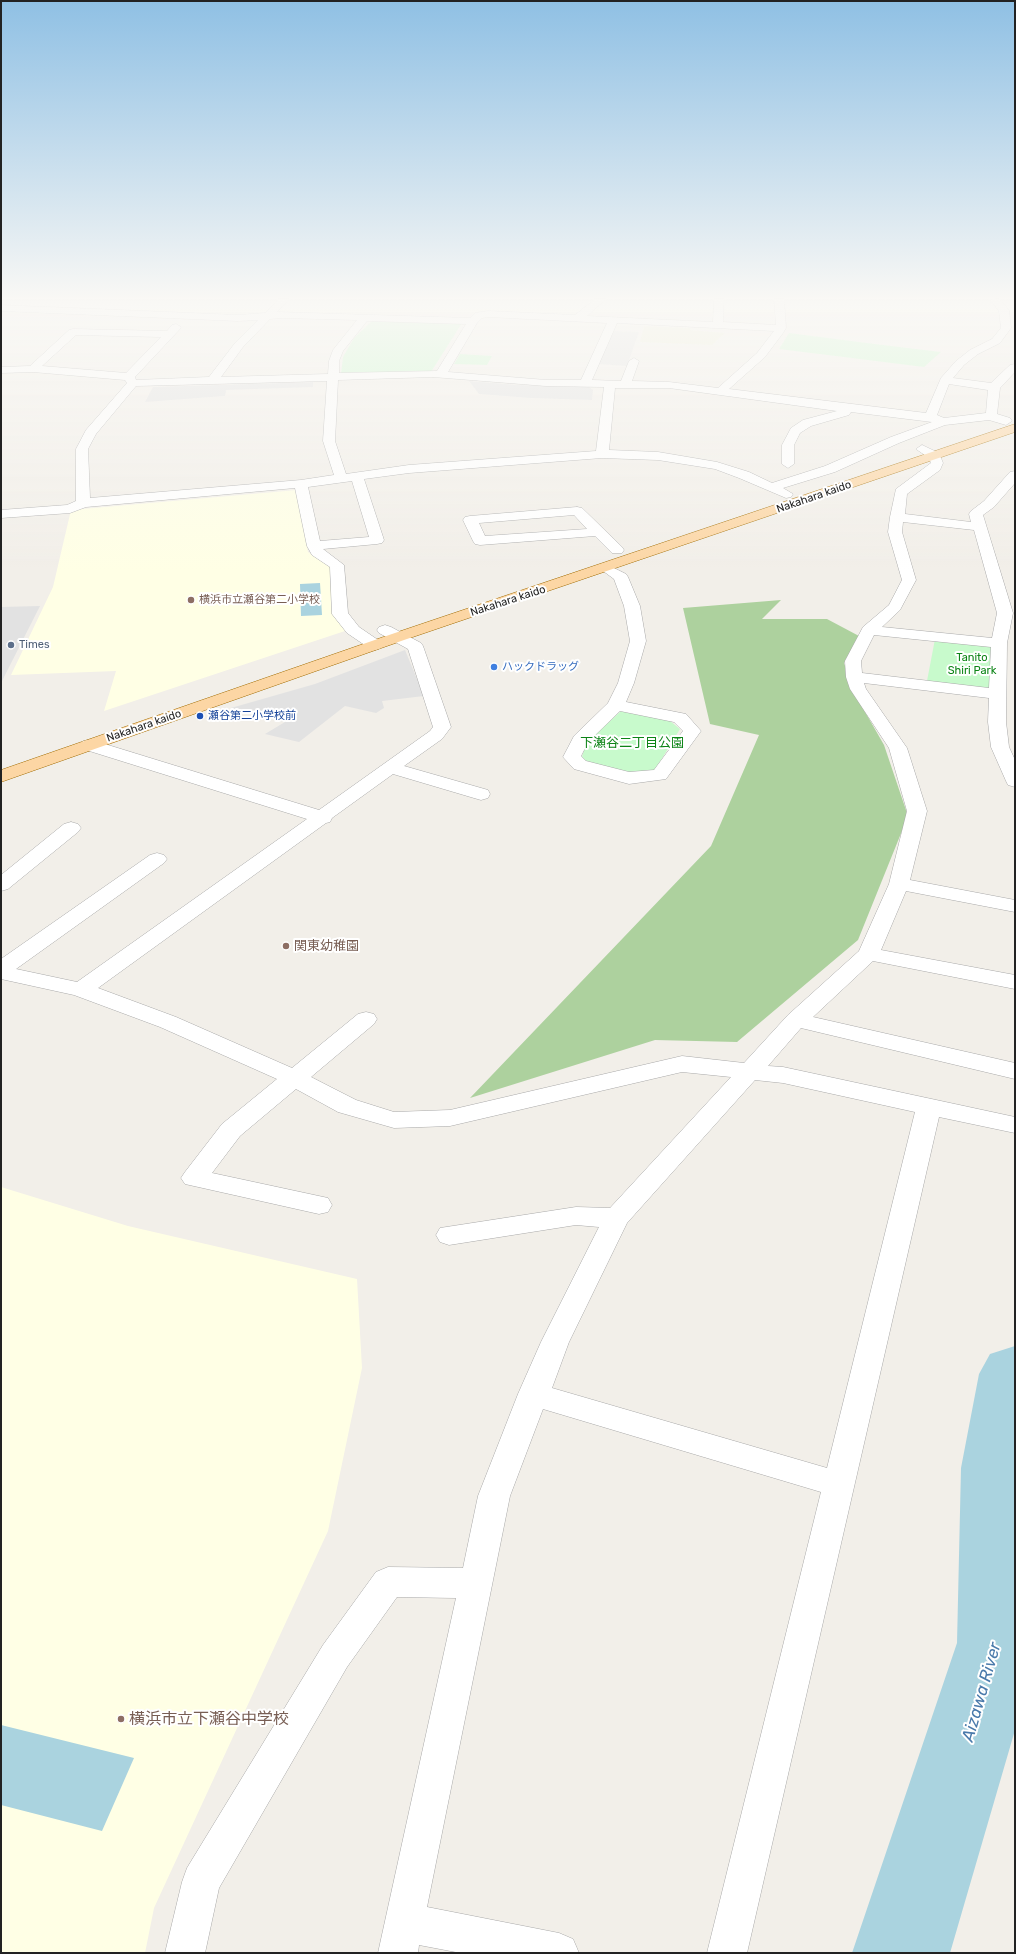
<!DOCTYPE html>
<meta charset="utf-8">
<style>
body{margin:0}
#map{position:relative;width:1016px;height:1954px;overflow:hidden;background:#f2efe9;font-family:Rubik,sans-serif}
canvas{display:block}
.frame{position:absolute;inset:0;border:2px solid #222;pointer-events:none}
</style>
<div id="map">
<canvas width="1016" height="1954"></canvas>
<div class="frame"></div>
</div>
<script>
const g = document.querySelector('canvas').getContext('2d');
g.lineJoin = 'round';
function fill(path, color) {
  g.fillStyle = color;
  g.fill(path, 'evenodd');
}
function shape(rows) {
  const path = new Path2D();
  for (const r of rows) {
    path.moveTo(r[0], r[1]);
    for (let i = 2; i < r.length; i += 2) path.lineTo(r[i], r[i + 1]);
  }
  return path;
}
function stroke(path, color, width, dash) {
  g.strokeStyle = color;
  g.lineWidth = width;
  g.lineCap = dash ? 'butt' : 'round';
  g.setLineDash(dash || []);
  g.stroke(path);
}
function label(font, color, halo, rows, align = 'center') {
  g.font = font + ' Rubik,"Noto Sans JP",sans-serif';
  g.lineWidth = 4;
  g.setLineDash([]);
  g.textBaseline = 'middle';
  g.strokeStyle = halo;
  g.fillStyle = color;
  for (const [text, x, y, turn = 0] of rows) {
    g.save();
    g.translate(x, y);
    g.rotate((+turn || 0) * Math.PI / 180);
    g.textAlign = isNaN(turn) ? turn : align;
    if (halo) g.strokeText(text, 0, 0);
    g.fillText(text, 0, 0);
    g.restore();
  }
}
const education = shape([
 [297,490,308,552,333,569,345,631,104,711,116,671,11,675,53,587,71,510],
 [1,1187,128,1226,357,1279,362,1368,328,1531,154,1908,145,1953,1,1953]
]);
const farmland = shape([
 [644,326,690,328,690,330,725,333,712,345,640,342]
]);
const forest = shape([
 [781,600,762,619,827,619,859,636,844,663,856,696,884,745,908,816,858,940,737,1042,655,1040,470,1098,711,846,759,735,710,724,683,608]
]);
const park = shape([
 [373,320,462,323,431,372,341,374,343,357,354,338],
 [789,333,875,344,941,352,924,367,779,349],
 [460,354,492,356,487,365,454,364],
 [935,639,984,643,994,649,993,689,927,681],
 [621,711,670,721,680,729,655,770,633,773,586,762,582,757,586,743]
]);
const parking = shape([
 [614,331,639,332,627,366,598,364],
 [469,381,518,385,589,387,593,390,592,400,530,398,479,394],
 [313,382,313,387,226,390,225,396,145,402,153,387],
 [40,606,1,683,1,607],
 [405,650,424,696,382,701,384,708,376,713,345,706,299,742,265,734,285,722,231,708,315,684]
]);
const water = shape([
 [320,583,322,615,301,616,300,584],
 [1,1725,134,1758,102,1831,1,1805]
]);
const river = shape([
 [1015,1346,1015,1730,950,1953,852,1953,957,1643,961,1468,979,1374,990,1354,1015,1346]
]);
const minor = shape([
 [279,299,289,299,277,312,470,318,475,313,488,311,575,315,595,299,606,299,587,316,713,322,714,299,724,299,723,322,776,325,774,299,784,299,786,328,783,333,765,357,729,389,926,413,941,378,956,361,970,350,992,339,1001,328,999,311,990,300,999,299,1009,310,1011,328,1000,343,978,354,964,365,953,378,991,383,1010,365,1015,364,1015,372,1000,388,997,414,1010,418,1012,421,1006,425,989,420,945,425,899,443,835,472,783,488,793,494,791,497,786,498,739,478,715,469,658,460,602,458,409,473,364,479,384,540,382,543,377,544,323,549,344,565,348,613,359,627,381,642,383,645,381,648,375,650,369,648,347,633,332,614,330,567,312,555,307,546,295,488,86,507,70,513,1,518,1,510,67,505,76,501,76,449,86,430,127,383,125,380,33,372,1,373,1,367,30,366,69,330,73,329,167,331,172,325,176,324,181,327,180,329,135,377,136,380,209,377,235,343,258,320,238,321,1,311,1,305,238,315,265,313,279,299],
 [488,317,607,323,581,380,546,380,448,372,477,323,482,318,488,317],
 [281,318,357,320,333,350,329,361,328,374,221,377,243,347,270,319,281,318],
 [367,321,466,324,437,371,339,373,339,361,343,351,367,321],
 [617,323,774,331,757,353,718,388,669,382,632,381,639,361,634,358,629,361,621,381,592,380,617,323],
 [76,335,161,337,126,373,42,366,76,335],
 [433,377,546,386,604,387,596,451,409,465,346,474,335,441,338,380,433,377],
 [327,381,323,441,334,475,301,480,90,498,88,449,96,434,136,386,327,381],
 [949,384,988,390,986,413,944,418,937,415,949,384],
 [615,388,669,388,837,411,803,420,791,428,782,445,782,464,788,468,794,464,794,445,800,433,811,426,849,415,851,412,932,422,891,437,825,466,772,483,749,472,717,462,658,452,609,450,615,388],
 [352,481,369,537,320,541,308,487,352,481],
 [922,445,939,453,943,463,940,470,907,494,905,514,971,522,969,514,971,511,984,501,1010,472,1015,471,1015,483,994,507,983,515,1013,613,1007,643,1006,722,1009,747,1015,760,1015,787,1008,785,1006,781,991,747,988,722,989,698,864,683,866,689,907,748,927,811,910,880,1015,900,1015,912,906,891,881,950,1015,975,1015,989,873,961,813,1017,1015,1063,1015,1079,801,1028,768,1066,783,1067,1015,1117,1015,1133,939,1117,747,1953,707,1953,821,1492,543,1409,510,1496,427,1907,559,1933,573,1939,579,1953,461,1953,419,1945,418,1953,378,1953,456,1598,397,1597,347,1667,219,1888,205,1953,165,1953,182,1882,187,1868,323,1645,376,1572,388,1567,463,1568,478,1496,518,1394,541,1342,599,1227,576,1225,449,1245,440,1242,436,1235,440,1228,576,1207,610,1208,731,1077,682,1072,450,1126,394,1128,338,1112,296,1089,240,1136,212,1173,328,1198,332,1205,328,1212,319,1214,185,1184,181,1178,185,1172,222,1124,277,1079,160,1027,74,995,1,979,1,959,150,855,157,853,164,855,167,859,164,863,16,969,77,982,307,819,83,749,80,745,83,741,89,740,95,741,319,810,430,731,433,727,408,649,379,633,377,630,379,627,385,625,391,627,421,643,423,646,451,727,442,739,404,766,488,790,490,794,488,798,481,800,474,798,393,774,332,818,330,822,326,823,98,988,176,1017,292,1068,358,1014,366,1012,374,1014,377,1019,374,1024,311,1077,356,1100,394,1112,450,1110,682,1056,744,1063,788,1015,859,951,889,884,907,811,889,748,850,689,846,677,845,661,863,627,889,605,902,580,888,532,890,517,896,489,931,463,929,458,916,449,922,445],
 [903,522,974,530,997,613,992,638,882,627,900,610,916,580,902,532,903,522],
 [874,635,991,647,989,688,862,673,861,661,874,635],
 [755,1080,783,1083,915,1112,827,1468,552,1388,569,1342,627,1223,755,1080],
 [577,507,582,508,622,547,624,550,622,553,612,553,595,536,480,545,475,544,473,541,463,520,465,517,470,516,577,507],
 [574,515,587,529,485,536,479,523,574,515],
 [606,564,626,574,628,577,640,606,646,641,634,683,626,702,686,714,701,731,666,779,629,784,574,769,563,757,574,736,608,703,618,683,630,641,624,606,614,579,599,568,601,565,606,564],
 [620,711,674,722,683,731,654,770,629,772,586,761,581,756,588,742,620,711],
 [71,822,78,824,81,828,78,832,8,889,1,891,1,875,64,824,71,822]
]);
const major = shape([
 [1015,424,1015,432,404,640,1,782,1,770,392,634,1015,424]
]);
const markers = [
 [191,600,4,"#8d6e63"],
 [11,645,4,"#5c6f8a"],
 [494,667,4,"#3f7fe0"],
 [200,716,4,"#1a4fb4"],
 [286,946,4,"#8d6e63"],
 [121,1719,4,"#8d6e63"]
];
const farStreetnames = [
 ["Nakahara kaido",814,497,-19],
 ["Nakahara kaido",508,601,-18],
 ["Nakahara kaido",144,726,-19]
];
const farEducationnames = [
 ["横浜市立瀬谷第二小学校",199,600]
];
const farServicenames = [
 ["Times",19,645]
];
const farParknames = [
 ["Tanito",972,658],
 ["Shiri Park",972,671]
];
const farShopnames = [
 ["ハックドラッグ",502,667]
];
const farTransitnames = [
 ["瀬谷第二小学校前",208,716]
];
const parkNames = [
 ["下瀬谷二丁目公園",632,743]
];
const educationNames = [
 ["関東幼稚園",294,946]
];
const nearEducationnames = [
 ["横浜市立下瀬谷中学校",129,1719]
];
const nearWaternames = [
 ["Aizawa River",982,1692,-74]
];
fill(education, '#ffffe5');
fill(farmland, '#eef0d5');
fill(forest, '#add19e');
fill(park, '#c8facc');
fill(parking, '#e2e2e2');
fill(water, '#aad3df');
fill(river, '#aad3df');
stroke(minor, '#a9a9a9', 1);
stroke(major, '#a06b00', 1);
fill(minor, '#fff');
fill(major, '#fcd6a4');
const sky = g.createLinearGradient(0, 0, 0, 573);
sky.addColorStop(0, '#8fc0e4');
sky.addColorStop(0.52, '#f9f8f5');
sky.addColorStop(1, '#f9f8f500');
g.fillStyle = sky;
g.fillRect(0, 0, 1016, 573);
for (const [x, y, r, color] of markers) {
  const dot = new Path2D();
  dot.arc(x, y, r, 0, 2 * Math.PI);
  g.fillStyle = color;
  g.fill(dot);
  stroke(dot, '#fff', 1.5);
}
label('11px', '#222', '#fff', farStreetnames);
label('11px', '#785e54', '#fff', farEducationnames, 'left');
label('11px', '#4e5e75', '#fff', farServicenames, 'left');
label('11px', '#0c8416', '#fff', farParknames);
label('11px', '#366cbe', '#fff', farShopnames, 'left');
label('11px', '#164399', '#fff', farTransitnames, 'left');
label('13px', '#0c8416', '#fff', parkNames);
label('13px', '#785e54', '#fff', educationNames, 'left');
label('16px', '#785e54', '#fff', nearEducationnames, 'left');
label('italic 17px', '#4a7aab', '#fff', nearWaternames);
</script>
